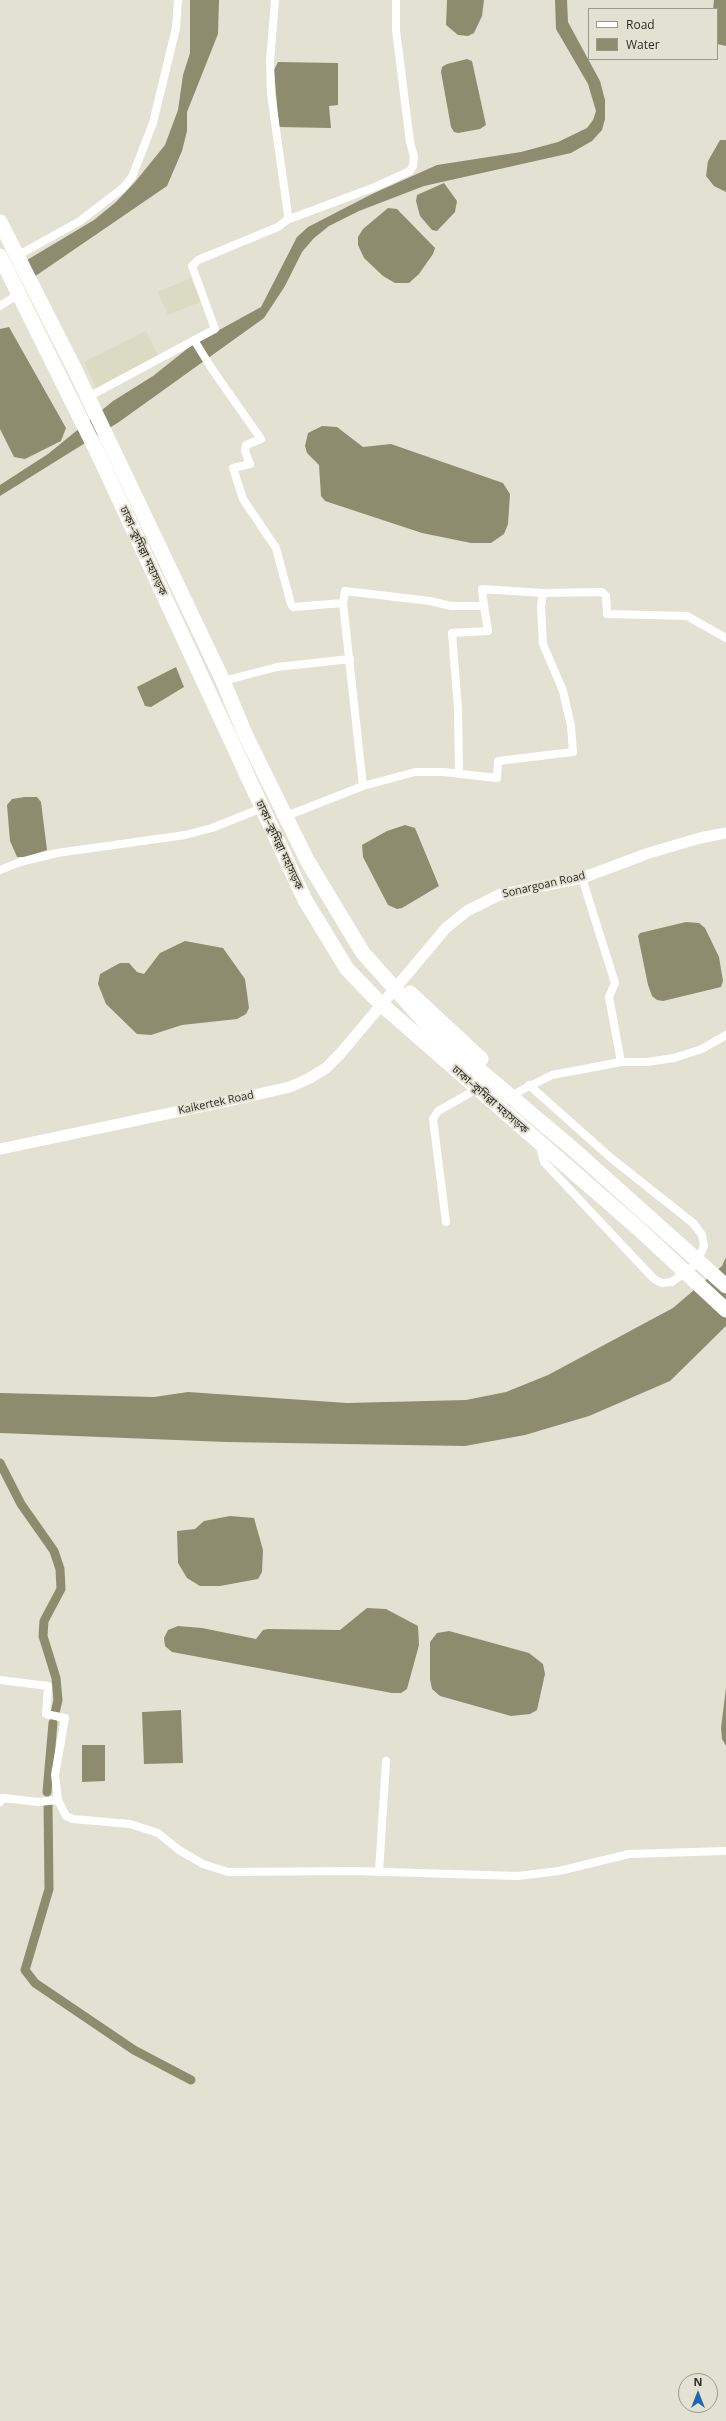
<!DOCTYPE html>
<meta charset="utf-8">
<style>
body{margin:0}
#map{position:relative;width:726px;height:2421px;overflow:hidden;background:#e3e2d2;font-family:"Open Sans",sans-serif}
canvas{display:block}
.legend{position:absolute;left:588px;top:8px;width:130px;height:52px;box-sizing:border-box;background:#e3e2d2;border:1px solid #9a998d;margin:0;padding:5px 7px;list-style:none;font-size:12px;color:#2d2c26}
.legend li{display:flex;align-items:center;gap:8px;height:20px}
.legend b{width:20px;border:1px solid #9a998d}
.north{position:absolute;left:678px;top:2373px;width:40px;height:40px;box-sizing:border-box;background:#e3e2d2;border:1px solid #9a998d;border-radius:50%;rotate:0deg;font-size:11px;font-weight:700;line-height:16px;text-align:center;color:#2d2c26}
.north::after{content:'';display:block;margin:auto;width:14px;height:18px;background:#2065b5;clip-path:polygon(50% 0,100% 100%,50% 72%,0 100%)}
</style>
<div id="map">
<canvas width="726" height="2421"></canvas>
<ul class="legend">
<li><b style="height:5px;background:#fff"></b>Road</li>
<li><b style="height:11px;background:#8e8c6e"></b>Water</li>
</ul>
<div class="north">N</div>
</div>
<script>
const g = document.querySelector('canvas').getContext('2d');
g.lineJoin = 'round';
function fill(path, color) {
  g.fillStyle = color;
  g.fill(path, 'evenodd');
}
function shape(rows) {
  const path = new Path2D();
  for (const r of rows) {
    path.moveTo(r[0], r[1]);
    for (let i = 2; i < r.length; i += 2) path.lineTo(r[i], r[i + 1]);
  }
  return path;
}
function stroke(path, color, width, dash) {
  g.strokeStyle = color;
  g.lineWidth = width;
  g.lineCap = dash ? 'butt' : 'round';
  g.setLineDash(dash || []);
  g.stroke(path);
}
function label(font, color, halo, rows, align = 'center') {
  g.font = font + ' "Open Sans","Noto Sans Bengali",sans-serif';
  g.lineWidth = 4;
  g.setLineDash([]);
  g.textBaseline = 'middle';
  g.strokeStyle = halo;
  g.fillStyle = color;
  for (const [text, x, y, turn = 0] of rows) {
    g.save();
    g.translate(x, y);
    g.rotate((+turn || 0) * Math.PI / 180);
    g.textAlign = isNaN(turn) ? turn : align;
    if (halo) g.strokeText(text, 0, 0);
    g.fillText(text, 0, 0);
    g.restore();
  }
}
const built = shape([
 [191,278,202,301,168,315,158,292],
 [146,331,160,360,98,391,84,362]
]);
const water = shape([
 [190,0,219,0,218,34,187,112,187,131,182,151,167,186,34,277,27,260,94,220,116,202,135,182,165,145,178,110,183,75,190,53],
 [447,0,484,0,482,16,474,33,468,36,458,35,446,25],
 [555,0,567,0,568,22,600,81,605,100,605,119,602,130,592,141,571,153,424,186,359,211,329,226,314,238,302,252,285,286,264,318,119,422,0,496,0,485,48,454,113,401,153,376,192,345,261,307,297,237,308,227,372,194,437,165,521,152,558,142,587,128,593,120,596,111,588,84,556,29],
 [714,0,726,0,726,46,717,44,717,9,713,9],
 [467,59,472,61,486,125,480,129,458,133,454,132,451,127,441,72,442,67,447,64],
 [278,62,338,63,338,105,329,106,331,128,279,127,274,70],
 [720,140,726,140,726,192,714,186,706,176,708,161],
 [444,183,457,201,455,212,437,231,432,230,420,216,416,201,417,195],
 [388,208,397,209,435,248,433,254,419,274,409,283,395,283,383,276,364,258,358,245,358,237,363,229],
 [9,327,66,428,61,441,25,459,14,457,0,429,0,329],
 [322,426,337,427,363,447,391,444,503,483,510,494,508,524,504,534,491,543,471,543,422,533,325,501,321,496,319,465,307,453,305,446,308,433],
 [176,667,184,687,151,707,145,706,137,687],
 [25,797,37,797,41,802,47,850,25,857,17,857,10,841,7,805,12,799],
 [405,825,415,828,439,886,402,908,397,909,388,905,363,857,362,845,387,831],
 [686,922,699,923,705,928,719,957,723,981,721,987,663,1001,657,1000,652,996,648,985,638,936,640,933],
 [185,941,223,948,245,979,249,1008,246,1014,237,1019,182,1025,151,1035,137,1034,106,1004,98,984,100,974,120,963,129,963,137,972,144,974,160,953],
 [726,1257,726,1326,670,1381,589,1416,525,1435,465,1446,226,1442,0,1433,0,1393,154,1397,188,1392,347,1403,466,1400,506,1392,548,1375,673,1308,722,1266],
 [230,1516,254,1518,263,1550,262,1572,258,1579,220,1586,200,1586,187,1578,178,1563,177,1531,195,1529,204,1521],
 [367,1608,386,1609,418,1626,419,1645,407,1689,401,1693,392,1693,172,1652,165,1646,164,1638,168,1630,178,1626,202,1628,256,1639,263,1630,268,1629,340,1630],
 [449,1631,529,1653,543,1664,545,1674,537,1710,530,1714,511,1716,440,1696,432,1689,430,1679,430,1642,437,1633],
 [726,1688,726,1746,722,1739,721,1728],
 [181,1710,183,1763,144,1764,142,1712],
 [82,1745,105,1745,105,1781,82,1782]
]);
const canal = shape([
 [0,1463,21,1504,54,1551,60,1569,61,1589,44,1621,43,1636,56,1678,58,1700,55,1713],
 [47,1792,53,1723],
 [48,1803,49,1889,25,1970,35,1983,134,2050,191,2080]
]);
const street = shape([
 [287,220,375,187,410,171,413,166,414,156,410,142,396,30,396,0],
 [17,256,80,221,123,188,132,177,153,123,176,28,178,0],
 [0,306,20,293],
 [194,340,212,369,261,439,246,445,245,451,250,464,233,468,243,499,276,548,291,604,293,607,343,603],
 [88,397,215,329,192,266,198,260,278,227,287,220,288,215,271,94,270,62,275,0],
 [223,681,277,667,350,659],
 [459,774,458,709,452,633,488,631,484,606],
 [363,786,343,603,345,591,430,601,451,606,484,606,482,589,543,593],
 [294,813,363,786,415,772,444,772,497,778,498,761,573,752,571,726,563,691,543,644,541,606,543,593,602,592,606,596,607,614,687,616,726,638],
 [0,870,20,862,57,853,185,835,212,828,262,808],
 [582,878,615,983,609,997,621,1062],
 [529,1085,611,1158,693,1223,702,1235,704,1246,696,1264,672,1282,662,1283,654,1279,544,1162,539,1143],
 [518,1092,552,1075,621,1062,647,1062,674,1058,702,1049,726,1035],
 [446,1222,433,1119,438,1111,477,1089],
 [0,1680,48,1686,46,1714,65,1718,55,1775,58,1800,66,1816,73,1819,130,1824,158,1833,179,1850,203,1864,228,1872,353,1871,518,1876,559,1871,629,1854,726,1851],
 [0,1802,3,1798,39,1802,58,1800],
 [379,1872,386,1761]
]);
const secondary = shape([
 [0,1149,237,1099,290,1087,310,1078,326,1068,340,1054,446,928,467,911,499,895,582,878,649,853,700,838,726,833]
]);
const highway = shape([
 [0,222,75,370,223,681,245,734,308,862,363,953,432,1030,573,1149,726,1286],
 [0,256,101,460,305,900,347,969,381,1004,640,1230,726,1310],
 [410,993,481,1059]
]);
const streetNames = [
 ["ঢাকা–কুমিল্লা মহাসড়ক",143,551,65],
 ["ঢাকা–কুমিল্লা মহাসড়ক",279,845,65],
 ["Sonargoan Road",544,885,-13],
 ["ঢাকা–কুমিল্লা মহাসড়ক",490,1100,41],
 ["Kaikertek Road",216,1103,-12]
];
fill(built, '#dbdac2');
fill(water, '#8e8c6e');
stroke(canal, '#8e8c6e', 9);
stroke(street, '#fff', 8);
stroke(secondary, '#fff', 11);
stroke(highway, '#fff', 15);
label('11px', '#2d2c26', '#e3e2d2', streetNames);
</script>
